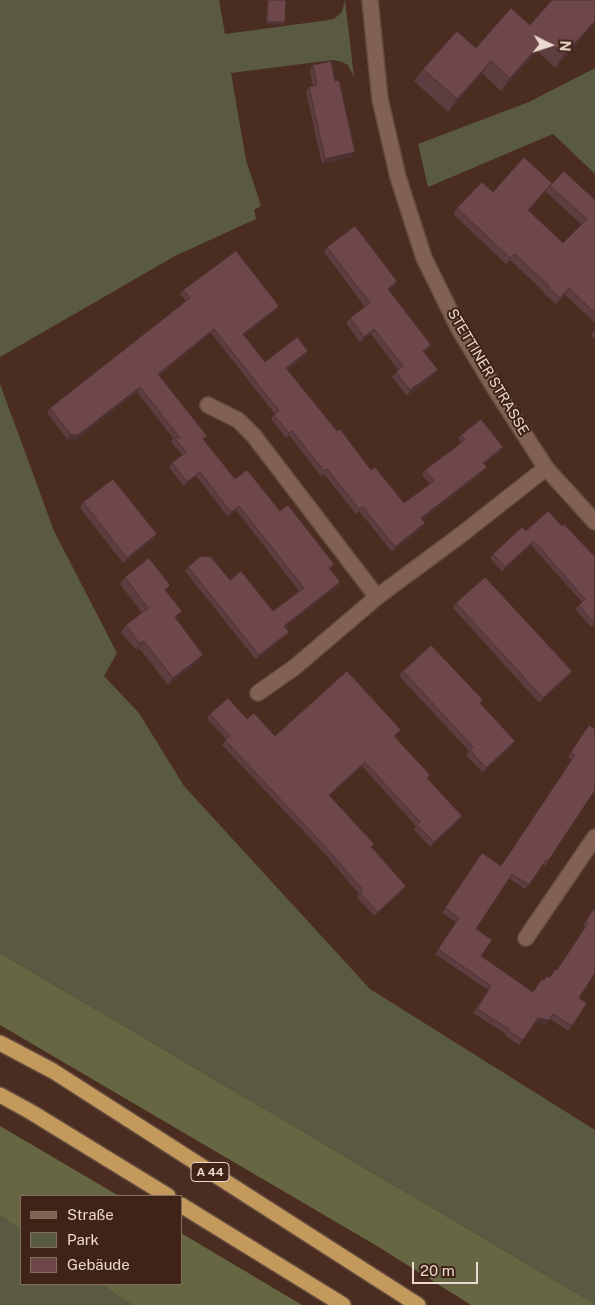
<!DOCTYPE html>
<meta charset="utf-8">
<style>
body{margin:0}
#map{position:relative;width:595px;height:1305px;overflow:hidden;background:#4a2d20;font-family:"Public Sans",sans-serif}
canvas{display:block}
.legend{position:absolute;left:20px;top:1195px;width:162px;height:90px;box-sizing:border-box;background:#3f2316;border:1px solid #846c60;margin:0;padding:6px 9px;list-style:none;font-size:15px;color:#ecd9d0}
.legend li{display:flex;align-items:center;gap:10px;height:25px}
.legend b{width:25px;border:1px solid #846c60}
.north{position:absolute;left:525px;top:20px;width:50px;height:50px;-webkit-text-stroke:4px #3f2316;paint-order:stroke;rotate:94deg;font-size:14px;font-weight:700;line-height:20px;text-align:center;color:#ecd9d0}
.north::after{content:'';display:block;margin:auto;width:18px;height:22px;background:#ecd9d0;clip-path:polygon(50% 0,100% 100%,50% 72%,0 100%)}
.scale{position:absolute;left:412px;top:1262px;width:66px;height:22px;box-sizing:border-box;border:2px solid #ecd9d0;border-top:0;padding-left:6px;font-size:15px;line-height:18px;white-space:nowrap;color:#ecd9d0;-webkit-text-stroke:4px #3f2316;paint-order:stroke}
</style>
<div id="map">
<canvas width="595" height="1305"></canvas>
<ul class="legend">
<li><b style="height:6px;background:#816152"></b>Straße</li>
<li><b style="height:14px;background:#5a5941"></b>Park</li>
<li><b style="height:14px;background:#6d474a"></b>Gebäude</li>
</ul>
<div class="north">N</div>
<div class="scale">20 m</div>
</div>
<script>
const g = document.querySelector('canvas').getContext('2d');
g.lineJoin = 'round';
function fill(path, color) {
  g.fillStyle = color;
  g.fill(path, 'evenodd');
}
function shape(rows) {
  const path = new Path2D();
  for (const r of rows) {
    path.moveTo(r[0], r[1]);
    for (let i = 2; i < r.length; i += 2) path.lineTo(r[i], r[i + 1]);
  }
  return path;
}
function stroke(path, color, width, dash) {
  g.strokeStyle = color;
  g.lineWidth = width;
  g.lineCap = dash ? 'butt' : 'round';
  g.setLineDash(dash || []);
  g.stroke(path);
}
function label(font, color, halo, rows, align = 'center') {
  g.font = font + ' "Public Sans",sans-serif';
  g.lineWidth = 4;
  g.setLineDash([]);
  g.textBaseline = 'middle';
  g.strokeStyle = halo;
  g.fillStyle = color;
  for (const [text, x, y, turn = 0] of rows) {
    g.save();
    g.translate(x, y);
    g.rotate((+turn || 0) * Math.PI / 180);
    g.textAlign = isNaN(turn) ? turn : align;
    if (halo) g.strokeText(text, 0, 0);
    g.fillText(text, 0, 0);
    g.restore();
  }
}
const green = shape([
 [0,0,219,0,225,34,329,20,334,19,342,12,345,0,354,77,348,65,342,62,333,60,231,73,246,160,261,206,254,210,256,219,175,256,0,357],
 [595,68,595,174,553,134,428,187,418,144,529,102],
 [0,384,54,531,117,653,104,676,139,713,184,786,370,989,595,1130,595,1304,0,953],
 [0,1215,21,1230,21,1284,101,1284,132,1305,0,1305]
]);
const forest = shape([
 [0,953,595,1304,595,1305,471,1305,377,1246,0,1025],
 [0,1126,119,1196,21,1196,21,1230,0,1215],
 [181,1233,302,1305,132,1305,101,1284,181,1284]
]);
const minor = shape([
 [370,0,380,99,398,177,424,258,459,329,495,389,546,468,595,522],
 [208,405,238,420,254,436,377,597],
 [258,693,295,667,377,597,462,534,546,468],
 [526,938,595,837]
]);
const highway = shape([
 [0,1043,53,1071,418,1305],
 [0,1095,31,1112,168,1196],
 [181,1205,343,1305]
]);
const wall = shape([
 [267,0,286,0,283,25,266,24],
 [595,0,595,23,555,68,537,51,501,91,482,73,448,112,414,81,423,69],
 [313,65,351,157,322,164,306,91,309,87,313,86,310,70],
 [552,183,595,200,595,323,565,295,556,304,543,293,544,292,510,260,506,264,453,214,457,208,493,192],
 [547,190,546,192,582,225,563,243,528,211],
 [327,247,397,281,394,287,389,290,427,350,424,352,438,370,434,375,407,396,392,377,398,370,371,334,360,342,346,323,350,318,365,307,324,252],
 [183,290,279,306,276,310,244,335,265,362,308,351,305,356,287,370,337,431,371,470,404,503,430,484,422,475,425,470,461,443,458,439,461,435,503,447,500,452,484,464,483,472,422,520,425,523,422,528,392,552,359,511,356,514,324,474,321,476,289,435,286,438,271,419,275,414,211,333,159,375,204,440,235,479,280,511,334,564,330,569,340,582,337,587,285,627,289,632,286,636,256,660,185,571,188,567,230,580,273,611,299,591,236,510,228,517,196,476,184,486,169,468,172,463,182,455,171,442,173,438,137,392,75,440,67,439,47,413,50,408,186,301,180,294],
 [595,330,595,339,591,335],
 [83,502,153,540,123,563,80,508],
 [562,526,595,624,591,627,575,609,582,602,531,545,502,572,490,558,493,554,526,531],
 [125,577,166,591,177,618,176,619,198,662,168,685,139,648,136,650,121,632,126,625,142,613,120,584],
 [456,603,572,671,569,676,539,703,453,608],
 [403,671,481,704,512,746,483,773,466,755,469,751,399,676],
 [210,714,247,719,275,736,397,734,395,737,430,775,428,778,459,821,430,847,414,829,416,826,362,766,329,796,374,844,372,847,406,886,403,890,374,916,357,897,359,894,327,856,222,745,226,739,207,719],
 [589,725,595,790,545,866,543,864,525,889,509,878,476,929,481,956,533,992,544,980,549,978,557,970,585,927,583,925,595,907,579,998,587,1003,568,1031,550,1019,546,1024,535,1022,519,1045,505,1035,506,1034,473,1013,488,990,435,954,456,922,442,913,482,853,501,866,572,760,568,757]
]);
const shadedWall = shape([
 [595,21,595,23,555,68,564,55],
 [267,22,285,22,283,25,266,24],
 [545,39,537,51,501,91,510,78],
 [491,61,482,73,448,112,457,99],
 [355,152,351,157,322,164,325,159],
 [552,183,547,190,523,216,528,210],
 [397,281,394,287,384,294,388,289],
 [569,288,565,295,556,304,560,298],
 [279,306,276,310,239,339,243,334],
 [214,329,211,333,154,378,158,374],
 [374,329,371,334,360,342,364,337],
 [431,345,427,350,419,356,423,351],
 [308,351,305,356,283,373,286,368],
 [438,370,434,375,407,396,410,390],
 [140,387,137,392,75,440,67,439,70,434],
 [503,447,500,452,480,467,483,463],
 [487,467,483,472,418,523,421,518],
 [200,472,196,476,184,486,187,482],
 [239,506,236,510,228,517,231,512],
 [425,523,422,528,392,552,395,547],
 [157,534,153,540,123,563,127,558],
 [534,541,531,545,502,572,505,567],
 [340,582,337,587,281,630,284,626],
 [182,611,177,618,170,624,175,617],
 [289,632,286,636,256,660,259,655],
 [144,641,139,648,136,650,140,644],
 [203,655,198,662,168,685,173,678],
 [572,671,569,676,539,703,543,698],
 [515,741,512,746,483,773,486,768],
 [365,762,362,766,325,800,329,795],
 [462,816,459,821,430,847,434,842],
 [406,886,403,890,374,916,378,912],
 [538,1018,549,1020,546,1024,535,1022]
]);
const building = shape([
 [268,0,286,0,285,22,267,22,268,0],
 [552,0,595,0,595,21,564,55,545,39,510,78,491,61,457,99,423,69,457,31,476,48,511,8,530,25,552,0],
 [331,61,335,81,339,80,355,152,325,159,309,87,317,85,313,65,331,61],
 [524,157,552,183,528,210,563,243,587,219,550,186,564,171,595,200,595,313,569,288,560,298,548,287,549,286,515,254,510,258,457,208,482,182,493,192,524,157],
 [355,226,397,281,388,289,431,345,423,351,438,370,410,390,396,372,403,366,374,329,364,337,350,318,370,303,327,247,355,226],
 [236,251,279,306,243,334,265,362,297,337,308,351,286,368,337,431,340,429,371,470,375,467,404,503,434,481,425,470,465,440,461,435,481,419,503,447,483,463,487,467,421,518,425,523,395,547,363,507,359,509,327,469,324,471,292,431,289,433,274,415,279,411,214,329,158,374,207,436,203,439,235,479,247,470,280,511,288,505,334,564,329,568,340,582,284,626,289,632,259,655,188,567,201,556,211,557,230,580,241,571,273,611,304,588,239,506,231,512,200,472,187,482,172,463,186,452,174,437,180,438,140,387,78,435,70,434,50,408,190,298,183,290,236,251],
 [113,479,157,534,127,558,83,502,113,479],
 [548,511,562,526,564,524,595,557,594,623,579,605,585,599,534,541,505,567,493,554,522,527,526,531,548,511],
 [149,558,170,585,165,590,182,611,175,617,203,655,173,678,144,641,140,644,126,625,148,608,125,577,149,558],
 [485,577,572,671,543,698,456,603,485,577],
 [431,645,483,700,480,703,515,741,486,768,470,750,473,747,403,671,431,645],
 [347,671,401,730,394,736,430,775,427,778,462,816,434,842,417,825,420,822,365,762,329,795,374,844,371,847,406,886,378,912,360,893,363,890,330,852,225,740,230,736,210,714,228,698,247,719,254,713,275,736,347,671],
 [589,725,595,729,595,790,548,861,546,860,529,885,512,874,476,929,492,940,481,956,533,992,542,979,544,980,547,976,549,978,556,969,557,970,588,923,586,921,595,907,595,973,579,998,587,1003,572,1026,553,1014,549,1020,538,1018,523,1040,508,1031,509,1029,477,1009,491,986,438,949,459,918,445,908,482,853,501,866,575,755,571,752,589,725]
]);
const shields = [
 [210,1172,38]
];
const shieldNames = [
 ["A 44",210,1172]
];
const streetNames = [
 ["STETTINER STRASSE",488,372,59]
];
fill(green, '#5a5941');
fill(forest, '#666642');
stroke(minor, '#644c40', 18);
stroke(highway, '#644c40', 18);
stroke(minor, '#816152', 15);
stroke(highway, '#c49a5c', 15);
fill(wall, '#5e3d40');
fill(shadedWall, '#4c3234');
fill(building, '#6d474a');
stroke(building, '#4c3234', 1);
for (const [x, y, w] of shields) {
  const box = new Path2D();
  box.roundRect(x - w / 2, y - 9.5, w, 19, 4);
  g.fillStyle = '#3f2316';
  g.fill(box);
  stroke(box, '#ecd9d0', 1);
}
label('bold 12px', '#ecd9d0', null, shieldNames);
label('14px', '#ecd9d0', '#3f2316', streetNames);
</script>
